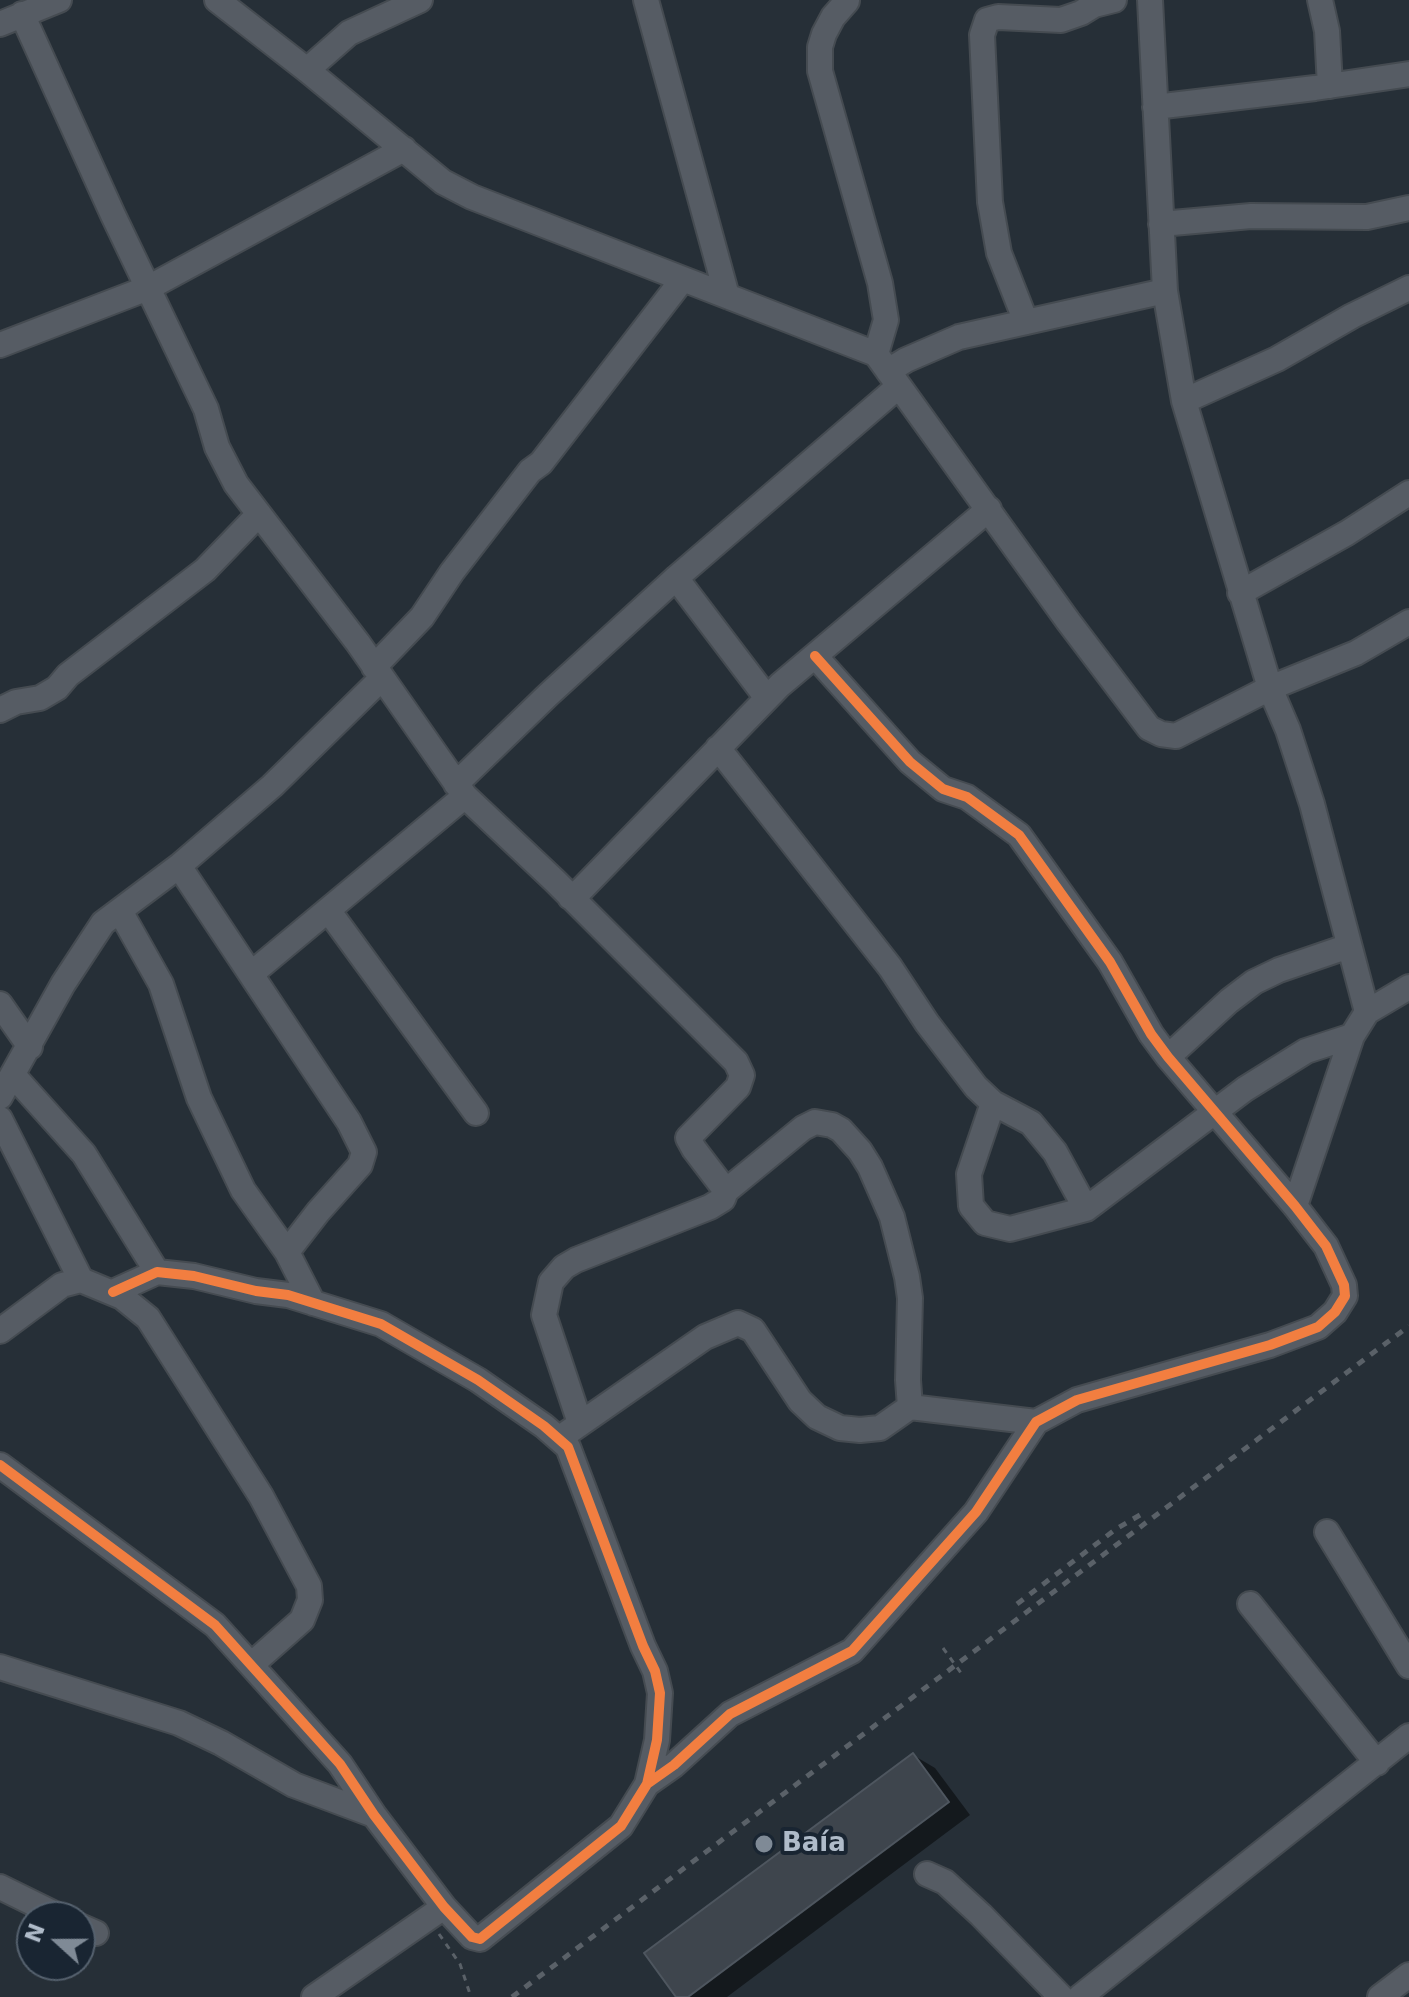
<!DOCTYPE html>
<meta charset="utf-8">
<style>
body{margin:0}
#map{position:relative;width:1409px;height:1997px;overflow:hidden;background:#262f37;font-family:"DejaVu Sans",sans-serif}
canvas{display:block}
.north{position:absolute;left:16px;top:1901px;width:80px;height:80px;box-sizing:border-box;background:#192532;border:2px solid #55616e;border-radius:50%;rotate:291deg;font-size:22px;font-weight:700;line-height:32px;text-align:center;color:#afbbc9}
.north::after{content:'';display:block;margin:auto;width:28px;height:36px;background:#7f8a96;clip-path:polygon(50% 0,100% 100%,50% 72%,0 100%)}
</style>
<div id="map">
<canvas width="1409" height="1997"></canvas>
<div class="north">N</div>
</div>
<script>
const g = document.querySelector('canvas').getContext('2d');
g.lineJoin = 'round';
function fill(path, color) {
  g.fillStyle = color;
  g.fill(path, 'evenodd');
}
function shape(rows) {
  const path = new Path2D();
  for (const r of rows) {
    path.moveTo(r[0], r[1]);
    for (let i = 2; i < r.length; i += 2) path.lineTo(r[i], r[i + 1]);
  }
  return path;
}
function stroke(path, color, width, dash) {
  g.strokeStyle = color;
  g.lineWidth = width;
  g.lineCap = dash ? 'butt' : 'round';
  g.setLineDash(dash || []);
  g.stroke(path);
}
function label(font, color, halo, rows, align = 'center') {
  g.font = font + ' "DejaVu Sans",sans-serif';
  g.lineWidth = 8;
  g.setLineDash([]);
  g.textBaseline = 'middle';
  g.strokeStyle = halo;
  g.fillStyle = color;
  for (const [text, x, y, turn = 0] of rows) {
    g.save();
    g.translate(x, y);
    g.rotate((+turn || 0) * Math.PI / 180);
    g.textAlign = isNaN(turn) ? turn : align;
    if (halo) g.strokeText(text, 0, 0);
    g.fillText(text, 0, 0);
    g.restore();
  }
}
const shadow = shape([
 [913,1755,935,1768,970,1815,727,1997,678,1997]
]);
const building = shape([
 [913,1753,949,1802,688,1997,676,1997,644,1953,913,1753]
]);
const path = shape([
 [943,1648,961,1673],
 [439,1934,460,1964,471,1997]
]);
const minor = shape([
 [217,0,307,70,443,182,472,197,876,354,1068,621,1149,728,1161,734,1176,736,1270,688,1356,653,1409,622],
 [646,0,727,296],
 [1150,0,1165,291,1184,401,1270,688,1288,730,1312,804,1367,1012,1352,1036,1295,1206],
 [1320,0,1327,31,1330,86],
 [847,1,833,17,824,34,820,47,820,71,880,283,886,320,876,354],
 [22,14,113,215,206,409,217,447,236,484,358,643,465,796,555,881,736,1062,742,1075,738,1087,688,1138,694,1149,726,1191],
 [0,24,59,0],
 [307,70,349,33,420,0],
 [1155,107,1315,88,1409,74],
 [1161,224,1251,216,1367,217,1409,208],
 [1026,322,999,253,990,202,982,35,987,20,998,17,1061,20,1081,13,1094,5,1114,0],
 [0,345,148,288,404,149],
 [888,371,906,360,959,337,1165,291],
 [1184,401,1277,359,1352,316,1409,288],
 [676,578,767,698],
 [1240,593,1347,533,1409,493],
 [374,667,422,617,452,572,530,471,541,463,683,279],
 [0,710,16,702,40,698,57,688,68,675,205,570,259,514],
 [718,748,890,967,927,1023,976,1087,993,1103,1031,1123,1055,1152,1086,1209],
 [456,784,548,695,676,578,899,386],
 [179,866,349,1122,364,1152,360,1165,318,1212,287,1252],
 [570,897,580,891,780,685,989,509],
 [328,910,476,1113],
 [120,911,161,984,199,1098,243,1190,287,1252,313,1303],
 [251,974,465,796],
 [0,1004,30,1047],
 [1367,1012,1409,987],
 [1168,1057,1229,1001,1254,982,1279,970,1349,946],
 [13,1075,84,1154,157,1272],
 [0,1097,63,984,103,923,179,866,272,786,382,678],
 [993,1103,969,1174,971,1206,985,1223,1010,1229,1086,1209,1245,1089,1306,1051,1352,1036],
 [0,1119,81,1280],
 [0,1331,62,1285,81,1280,122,1297,148,1318,261,1496,309,1586,310,1600,302,1620,251,1665],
 [580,1423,544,1315,551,1282,564,1267,576,1260,710,1207,723,1199,726,1191,803,1128,815,1122,832,1125,841,1130,860,1151,870,1167,892,1217,907,1277,910,1298,908,1380,910,1407],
 [567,1433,705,1337,738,1323,753,1330,800,1401,817,1417,840,1428,860,1430,880,1428,910,1407,1036,1422],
 [0,1465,215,1625,340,1764,374,1815,444,1907,472,1937,480,1939,621,1826,647,1784,657,1740,660,1693,655,1671,643,1646,568,1447,544,1426,478,1380,381,1324,288,1295,256,1291,194,1276,157,1272,113,1292],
 [1327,1532,1409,1666],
 [1250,1604,1377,1763],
 [0,1667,179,1723,221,1743,294,1785,374,1815],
 [647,1784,674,1765,730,1714,852,1651,976,1512,1036,1422,1077,1400,1270,1345,1318,1327,1335,1312,1345,1296,1344,1285,1326,1246,1295,1206,1168,1057,1151,1034,1110,962,1019,835,967,797,943,789,910,762,815,656],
 [927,1874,945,1882,981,1915,1061,1997],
 [0,1887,61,1917],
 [80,1926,96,1933],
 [314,1997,444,1907],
 [1080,1997,1409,1736],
 [1380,1997,1409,1975]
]);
const rail = shape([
 [1017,1604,1116,1529,1140,1515],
 [512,1997,1409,1326]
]);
const cycleway = shape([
 [0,1465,215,1625,340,1764,374,1815,444,1907,472,1937,480,1939,621,1826,647,1784,657,1740,660,1693,655,1671,643,1646,568,1447,544,1426,478,1380,381,1324,288,1295,256,1291,194,1276,157,1272,113,1292],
 [647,1784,674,1765,730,1714,852,1651,976,1512,1036,1422,1077,1400,1270,1345,1318,1327,1335,1312,1345,1296,1344,1285,1326,1246,1295,1206,1168,1057,1151,1034,1110,962,1019,835,967,797,943,789,910,762,815,656]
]);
const markers = [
 [764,1844,10,"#7f8a96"]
];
const poiNames = [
 ["Baía",782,1844]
];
fill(shadow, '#0007');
fill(building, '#3e454d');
stroke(building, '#4e565f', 2);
stroke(minor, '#454b51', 28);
stroke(path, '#5a6168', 3, [6, 6]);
stroke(minor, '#565c64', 24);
stroke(rail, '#5a6168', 5, [8, 8]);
stroke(cycleway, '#f27e40', 10);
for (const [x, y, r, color] of markers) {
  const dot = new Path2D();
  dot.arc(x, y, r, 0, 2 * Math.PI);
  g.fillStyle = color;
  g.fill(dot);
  stroke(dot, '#192532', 3);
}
label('bold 26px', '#afbbc9', '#192532', poiNames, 'left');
</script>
